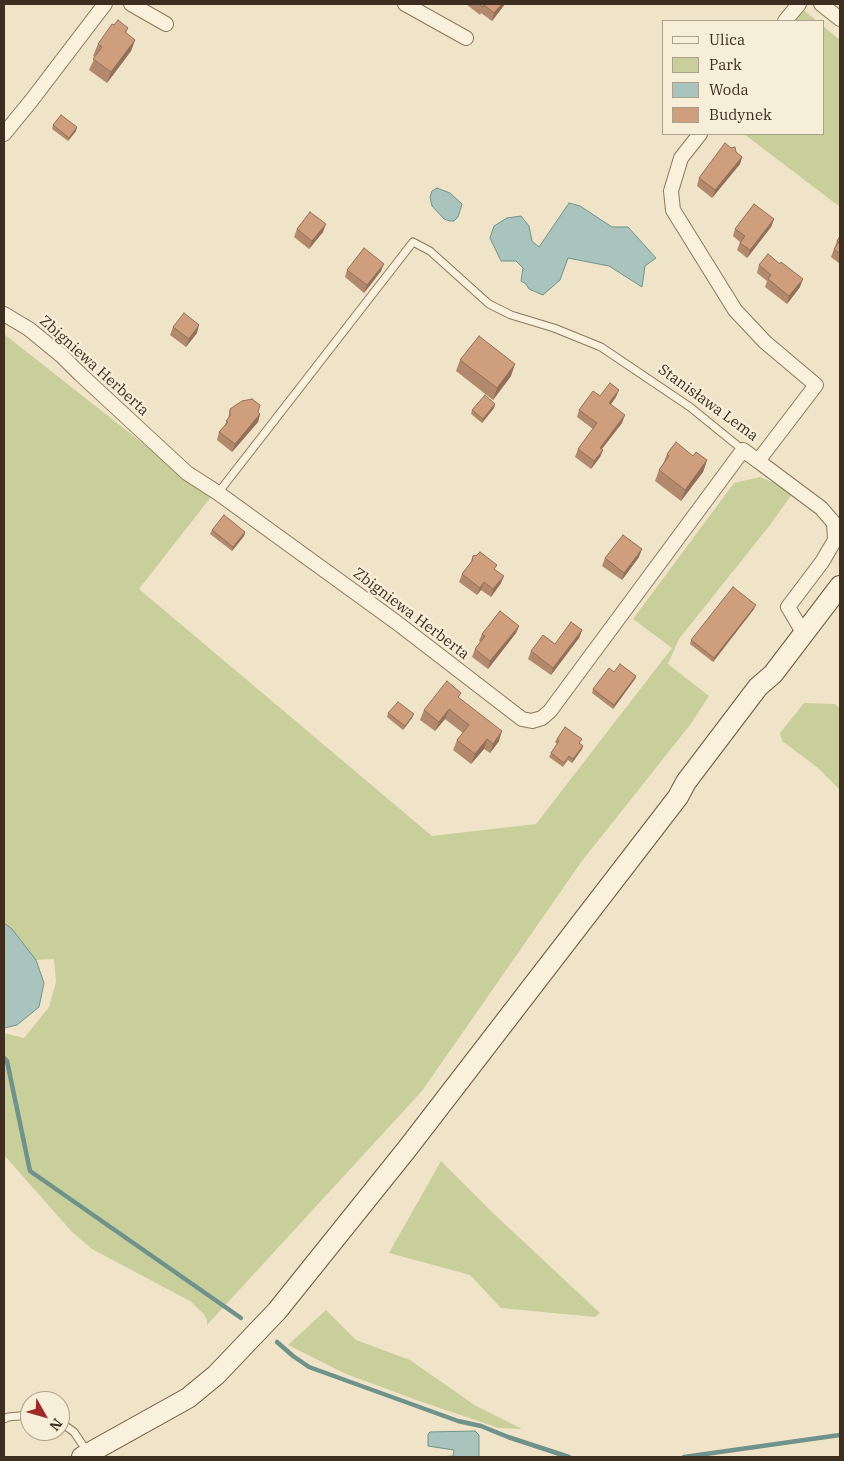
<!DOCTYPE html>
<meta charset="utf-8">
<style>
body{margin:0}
#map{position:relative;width:844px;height:1461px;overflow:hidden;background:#f0e4c8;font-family:"IBM Plex Serif",serif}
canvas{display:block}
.frame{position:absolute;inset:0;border:5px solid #3d2e20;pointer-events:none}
.legend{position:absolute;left:662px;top:20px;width:162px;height:115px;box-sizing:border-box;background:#f7eed8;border:1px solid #ada18e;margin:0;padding:6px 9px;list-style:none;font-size:15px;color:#3d2e20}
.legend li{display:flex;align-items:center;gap:10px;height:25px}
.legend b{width:25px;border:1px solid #ada18e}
.north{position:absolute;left:20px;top:1391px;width:50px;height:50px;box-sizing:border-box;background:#f7eed8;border:1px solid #ada18e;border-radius:50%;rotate:128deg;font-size:14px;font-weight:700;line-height:20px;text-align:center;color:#3d2e20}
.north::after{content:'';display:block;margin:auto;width:18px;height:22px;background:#9e2a2b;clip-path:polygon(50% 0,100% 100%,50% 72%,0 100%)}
</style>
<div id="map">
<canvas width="844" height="1461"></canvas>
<div class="frame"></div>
<ul class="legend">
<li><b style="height:6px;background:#faf1dc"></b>Ulica</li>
<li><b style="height:14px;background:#c9cf9b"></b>Park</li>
<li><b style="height:14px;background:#a9c4bc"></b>Woda</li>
<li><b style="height:14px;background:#cf9f7d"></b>Budynek</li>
</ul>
<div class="north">N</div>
</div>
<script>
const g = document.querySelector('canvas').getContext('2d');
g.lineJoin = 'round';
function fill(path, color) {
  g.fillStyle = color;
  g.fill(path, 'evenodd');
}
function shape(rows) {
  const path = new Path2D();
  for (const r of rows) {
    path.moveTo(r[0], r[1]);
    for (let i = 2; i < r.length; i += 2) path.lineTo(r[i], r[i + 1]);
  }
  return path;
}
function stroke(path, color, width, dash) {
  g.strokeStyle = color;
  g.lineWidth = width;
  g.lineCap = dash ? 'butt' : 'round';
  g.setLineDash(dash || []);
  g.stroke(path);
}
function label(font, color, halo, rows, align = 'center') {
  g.font = font + ' "IBM Plex Serif",serif';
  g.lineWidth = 5;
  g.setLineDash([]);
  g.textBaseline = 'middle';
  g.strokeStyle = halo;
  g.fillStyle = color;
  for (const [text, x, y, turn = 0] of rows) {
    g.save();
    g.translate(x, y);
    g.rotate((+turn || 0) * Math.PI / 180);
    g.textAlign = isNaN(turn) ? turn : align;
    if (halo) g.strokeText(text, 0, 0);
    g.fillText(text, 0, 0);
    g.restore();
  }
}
const green = shape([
 [800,7,817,21,790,21],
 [823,26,840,40,840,207,744,134,823,134],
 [4,334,211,497,139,589,432,836,536,824,672,648,633,619,734,483,760,477,786,488,793,493,770,525,679,639,668,664,709,696,690,725,582,861,422,1091,207,1325,207,1320,203,1313,190,1301,92,1249,72,1232,4,1155,4,1033,24,1038,49,1007,56,982,54,959,36,960,12,929,4,923],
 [804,703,835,704,840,709,840,790,818,768,782,741,780,733],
 [441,1161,494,1214,600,1313,595,1317,501,1308,470,1275,389,1253],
 [326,1310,356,1340,410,1360,476,1406,522,1429,499,1428,422,1402,346,1374,288,1345]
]);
const water = shape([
 [437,188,450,193,462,204,458,217,454,221,450,221,444,219,432,206,430,197,432,191,437,188],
 [569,203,580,206,612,227,628,227,656,258,645,266,642,287,609,266,568,258,560,280,543,295,529,289,526,284,521,281,523,268,516,261,501,261,490,238,494,226,507,218,521,216,529,226,532,241,539,247,569,203],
 [4,923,12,929,36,960,44,983,39,1007,17,1025,4,1028,4,923],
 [475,1431,479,1435,479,1457,439,1457,453,1456,454,1450,428,1446,428,1434,430,1432,475,1431]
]);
const stream = shape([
 [4,1058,7,1061,30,1171,241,1318],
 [277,1342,293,1356,309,1367,458,1421,481,1426,508,1437,569,1457],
 [684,1457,840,1435]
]);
const lane = shape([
 [218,493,413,242,430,251,489,304,511,315,554,328,601,347,690,407,743,450],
 [4,1419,8,1417,30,1415],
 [60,1422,74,1432,88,1453]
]);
const street = shape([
 [131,4,166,24],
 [405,4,466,38],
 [821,4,840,19],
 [785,21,799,4],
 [4,134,31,101,105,4],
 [4,314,29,329,62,356,80,374,187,473,218,493,396,622,522,719,532,721,542,718,550,711,743,450,758,461,816,385,765,342,735,310,673,210,671,191,681,158,700,134],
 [758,461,821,508,834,523,835,540,822,562,788,607,804,634]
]);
const secondary = shape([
 [82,1457,188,1398,216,1375,277,1311,407,1149,678,797,686,782,758,687,773,674,840,586]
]);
const wall = shape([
 [466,4,505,4,492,21,481,13,480,15],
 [114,25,128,28,126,33,135,40,131,51,107,83,89,70,95,57,93,56,98,44],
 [53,125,76,131,68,141,52,129],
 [736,152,742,157,740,164,712,198,697,186,699,178],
 [774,219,771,227,747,258,737,250,740,242,733,236,735,229],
 [297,229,323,232,309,249,294,237],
 [840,236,840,264,831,257,837,241],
 [780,264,800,287,787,304,765,287,767,281,757,273,759,265],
 [347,270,381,271,364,293,345,277],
 [173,327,197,333,186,347,170,335],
 [460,360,511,376,493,400,456,371],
 [600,396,616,397,611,404,622,423,602,449,603,450,600,457,591,469,575,457,578,449,593,429,577,417,579,410],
 [495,404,494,408,482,423,471,414,472,410],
 [230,409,258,412,260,414,258,422,232,452,217,440,219,432,224,426,228,419],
 [667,454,693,456,707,460,703,472,681,501,655,481,659,470,663,464],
 [212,530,245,532,244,536,232,551,210,534],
 [473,556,495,570,501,583,491,597,481,590,477,595,459,582,462,574,470,564],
 [639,557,622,580,602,566,605,558],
 [754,609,713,662,690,644,691,640],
 [519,626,516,633,488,669,472,657,475,649,480,642,479,641,482,634],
 [582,630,579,638,551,675,528,659,531,651,555,644],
 [614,672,636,676,635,679,613,709,592,693,593,689],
 [459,698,499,741,490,753,484,749,471,764,453,750,457,740,463,733,445,719,435,731,420,720,424,710],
 [388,713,412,718,403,730,387,717],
 [557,739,580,743,583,746,582,749,572,763,568,760,563,767,549,757,551,753,557,744,555,742]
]);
const shadedWall = shape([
 [502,4,505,4,492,21,494,13],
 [135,40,131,51,107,83,111,72],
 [77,127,76,131,68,141,69,138],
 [742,157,740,164,712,198,715,190],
 [774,219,771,227,747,258,750,250],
 [326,224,323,232,309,249,312,241],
 [384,264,381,271,364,293,367,285],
 [803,279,800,287,787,304,789,296],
 [199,325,197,333,186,347,189,339],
 [515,364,511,376,493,400,497,388],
 [619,390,616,397,606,411,609,403],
 [495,404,494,408,482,423,483,419],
 [260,414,258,422,232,452,235,444],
 [625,415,622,423,597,455,600,448],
 [603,450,600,457,591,469,594,461],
 [707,460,703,472,681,501,685,490],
 [245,532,244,536,232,551,233,547],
 [642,549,639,557,622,580,624,573],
 [504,576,501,583,491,597,493,589],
 [484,582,481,590,477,595,480,588],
 [756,605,754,609,713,662,714,658],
 [519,626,516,633,488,669,490,661],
 [582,630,579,638,551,675,553,668],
 [636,676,635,679,613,709,614,705],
 [449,709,445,719,435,731,439,722],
 [414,714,412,718,403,730,405,726],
 [502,731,499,741,490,753,493,744],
 [487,739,484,749,471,764,475,754],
 [583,746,582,749,572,763,573,759]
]);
const building = shape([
 [479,4,502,4,494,13,484,5,483,7,479,4],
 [118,20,128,28,125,32,135,40,111,72,93,59,102,47,98,44,112,24,114,25,118,20],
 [61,115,77,127,69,138,53,125,61,115],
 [725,143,731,148,735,147,736,152,742,157,715,190,699,178,725,143],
 [754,204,774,219,750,250,740,243,745,236,735,229,754,204],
 [310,212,326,224,312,241,297,229,310,212],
 [840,236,840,254,834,249,839,242,837,241,840,236],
 [364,248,384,264,367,285,347,270,364,248],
 [768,254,780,264,781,262,803,279,789,296,768,279,771,275,759,265,768,254],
 [184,313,199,325,189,339,173,327,184,313],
 [479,336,515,364,497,388,460,360,479,336],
 [610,383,619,390,609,403,625,415,600,448,603,450,594,461,578,449,597,423,579,410,593,391,600,396,610,383],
 [485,395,495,404,483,419,472,410,485,395],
 [252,399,260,405,258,412,260,414,235,444,219,432,228,422,226,421,230,416,230,409,242,401,252,399],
 [676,442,693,456,696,452,707,460,685,490,659,470,669,456,667,454,676,442],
 [224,515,245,532,233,547,212,530,224,515],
 [623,535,642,549,624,573,605,558,623,535],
 [480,552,497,565,494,569,504,576,493,589,484,582,480,588,462,574,472,561,473,556,477,555,480,552],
 [733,587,756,605,714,658,691,640,733,587],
 [500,611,519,626,490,661,475,649,485,636,482,634,500,611],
 [571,622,582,630,553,668,531,651,543,635,555,644,571,622],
 [620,664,636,676,614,705,593,689,609,668,614,672,620,664],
 [447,681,461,693,458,697,502,731,493,744,487,739,475,754,457,740,469,725,449,709,439,722,424,710,447,681],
 [398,702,414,714,405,726,388,713,398,702],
 [565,727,582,739,579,743,583,746,573,759,569,756,564,763,551,753,559,741,557,739,565,727]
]);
const streetNames = [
 ["Zbigniewa Herberta",94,366,42],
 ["Stanisława Lema",708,403,36],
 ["Zbigniewa Herberta",411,614,37]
];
fill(green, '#c9cf9b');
fill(water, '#a9c4bc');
stroke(water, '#6f938a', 1);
stroke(stream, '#6f938a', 4.5);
stroke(lane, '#8d765c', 9);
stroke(street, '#8d765c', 16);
stroke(secondary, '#6f573f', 22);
stroke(lane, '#faf1dc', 7);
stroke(street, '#faf1dc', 14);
stroke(secondary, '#faf1dc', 20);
fill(wall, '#b2896c');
fill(shadedWall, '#916f58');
fill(building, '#cf9f7d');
stroke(building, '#916f58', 1);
label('15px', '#3d2e20', '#f7eed8', streetNames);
</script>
